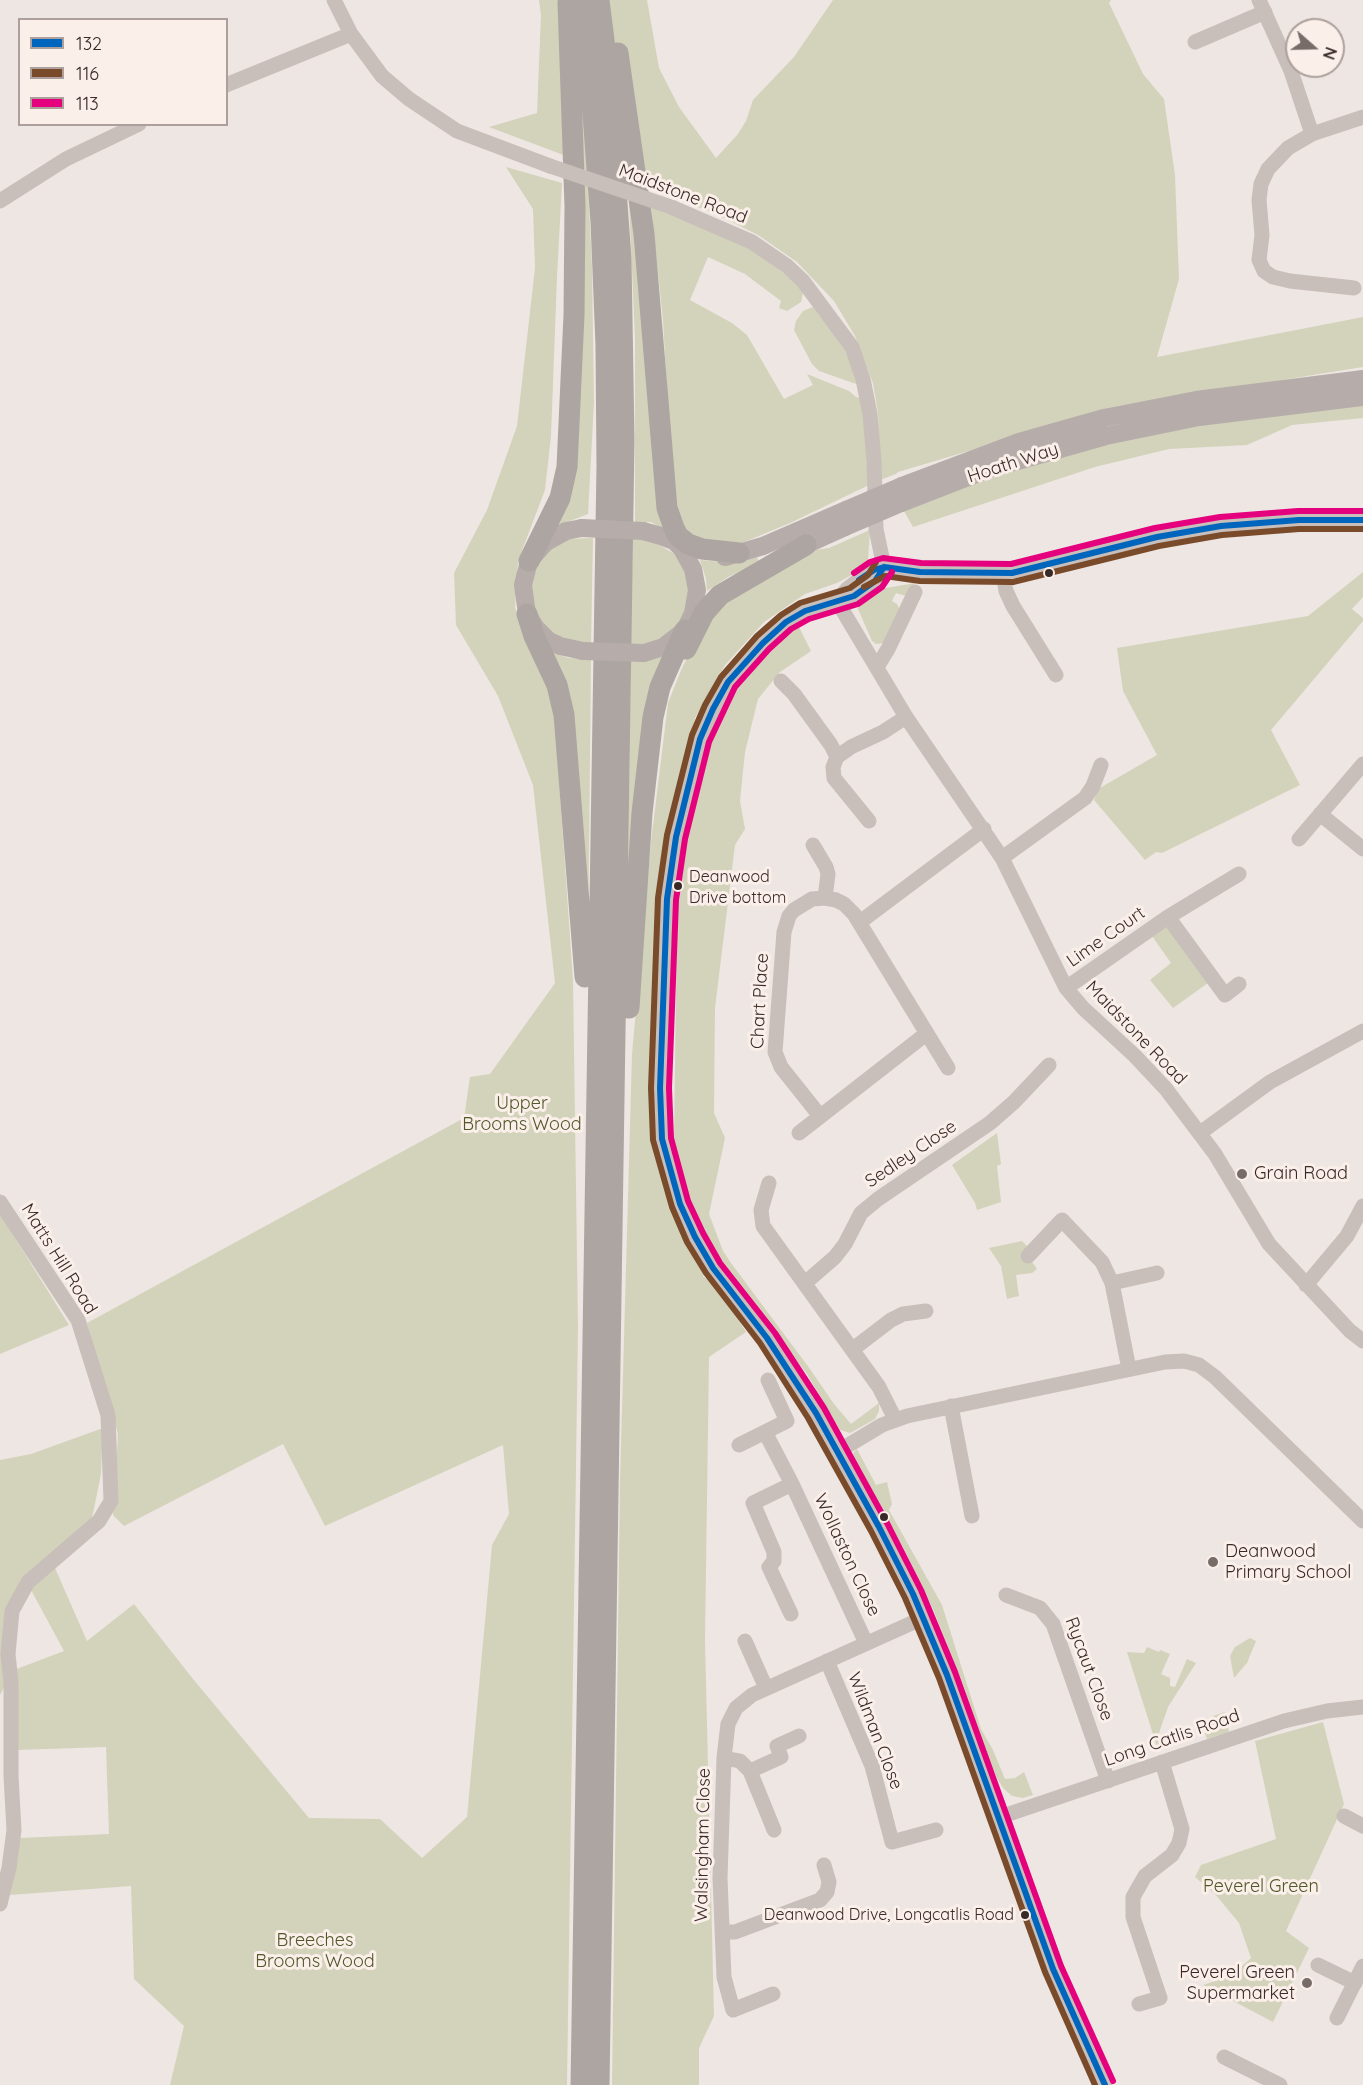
<!DOCTYPE html>
<style>
body{margin:0}
#map{position:relative;width:1363px;height:2085px;overflow:hidden;background:#eee6e2;font-family:Quicksand,sans-serif}
canvas{display:block}
.legend{position:absolute;left:18px;top:18px;width:210px;height:108px;box-sizing:border-box;background:#fbefe9;border:2px solid #ada09c;margin:0;padding:8px 10px;list-style:none;font-size:18px;color:#392a28}
.legend li{display:flex;align-items:center;gap:12px;height:30px}
.legend b{width:30px;border:2px solid #ada09c}
.north{position:absolute;left:1285px;top:18px;width:60px;height:60px;box-sizing:border-box;background:#fbefe9;border:2px solid #ada09c;border-radius:50%;rotate:110deg;font-size:16px;font-weight:700;line-height:24px;text-align:center;color:#392a28}
.north::after{content:'';display:block;margin:auto;width:21px;height:27px;background:#786c69;clip-path:polygon(50% 0,100% 100%,50% 72%,0 100%)}
</style>
<div id="map">
<canvas width="1363" height="2085"></canvas>
<ul class="legend">
<li><b style="height:8px;background:#0065bd"></b>132</li>
<li><b style="height:8px;background:#7a4b2a"></b>116</li>
<li><b style="height:8px;background:#e5007d"></b>113</li>
</ul>
<div class="north">N</div>
</div>
<script>
const g = document.querySelector('canvas').getContext('2d');
g.lineJoin = 'round';
function fill(path, color) {
  g.fillStyle = color;
  g.fill(path, 'evenodd');
}
function shape(rows) {
  const path = new Path2D();
  for (const r of rows) {
    path.moveTo(r[0], r[1]);
    for (let i = 2; i < r.length; i += 2) path.lineTo(r[i], r[i + 1]);
  }
  return path;
}
function stroke(path, color, width, dash) {
  g.strokeStyle = color;
  g.lineWidth = width;
  g.lineCap = dash ? 'butt' : 'round';
  g.setLineDash(dash || []);
  g.stroke(path);
}
function label(font, color, halo, rows, align = 'center') {
  g.font = font + ' Quicksand,sans-serif';
  g.lineWidth = 6;
  g.setLineDash([]);
  g.textBaseline = 'middle';
  g.strokeStyle = halo;
  g.fillStyle = color;
  for (const [text, x, y, turn = 0] of rows) {
    g.save();
    g.translate(x, y);
    g.rotate((+turn || 0) * Math.PI / 180);
    g.textAlign = isNaN(turn) ? turn : align;
    if (halo) g.strokeText(text, 0, 0);
    g.fillText(text, 0, 0);
    g.restore();
  }
}
const green = shape([
 [539,0,647,0,659,68,679,107,716,158,738,134,746,121,753,100,794,57,833,0,1111,0,1109,3,1143,74,1164,99,1175,175,1179,279,1157,357,1363,317,1363,367,1120,406,898,472,896,474,880,480,878,413,873,383,855,336,834,301,797,262,758,235,716,214,633,182,665,530,651,522,635,522,635,338,628,180,587,164,592,266,594,402,588,514,557,526,582,162,489,127,537,113,541,15],
 [506,167,562,183,557,277,551,436,545,490,518,561,515,608,553,694,573,980,578,1327,567,2085,170,2085,184,2026,134,1979,131,1886,10,1895,20,1838,109,1834,106,1747,18,1750,14,1670,64,1651,30,1588,55,1568,87,1641,134,1604,193,1679,309,1818,380,1819,422,1858,467,1817,492,1545,509,1514,503,1445,325,1526,283,1444,124,1526,113,1515,118,1434,87,1323,464,1118,470,1077,490,1074,555,983,533,785,498,696,456,625,454,573,487,510,517,426,535,268,533,209],
 [651,207,749,246,797,284,803,293,801,302,787,311,779,308,781,301,745,274,708,257,690,300,732,323,747,335,784,399,813,385,807,374,849,391,856,397,860,398,863,405,869,485,790,523,737,545,719,547,680,530,669,426,663,320],
 [813,307,844,347,859,385,819,371,812,364,794,330,796,321,803,311],
 [1363,405,1363,418,1292,425,1247,445,1169,449,1095,467,913,527,904,511,973,484,1116,441,1202,424],
 [870,530,868,560,865,565,857,572,837,583,805,594,764,622,725,665,695,718,677,789,657,915,649,1085,652,1146,673,1207,707,1267,703,1276,717,1286,746,1332,709,1357,705,1640,714,2016,699,2048,699,2085,612,2085,620,1481,632,1054,651,842,668,703,682,668,711,611,815,550,829,548],
 [593,538,591,645,562,640,548,631,536,616,530,593,533,573,541,560,552,548,569,539],
 [633,539,651,540,678,556,685,565,691,607,672,634,647,644,630,645],
 [757,557,759,563,728,577,707,591,706,579,700,560,722,562],
 [1363,572,1363,597,1352,609,1363,618,1363,621,1271,730,1300,785,1162,853,1156,852,1145,860,1094,800,1098,789,1157,755,1123,691,1117,648,1308,616],
 [915,583,910,593,906,596,896,593,892,601,897,604,900,610,884,643,876,644,872,641,858,609,859,601,870,592,886,588],
 [798,625,811,651,780,672,758,699,745,752,740,801,745,829,735,845,715,1008,714,1113,725,1138,709,1214,723,1251,731,1263,810,1369,834,1404,851,1424,879,1403,879,1411,875,1419,850,1433,840,1430,807,1374,749,1297,727,1273,685,1196,674,1141,677,919,690,812,705,747,740,684,772,647],
 [546,650,568,658,591,659,588,948],
 [673,653,627,922,631,660],
 [1163,928,1169,928,1208,983,1173,1008,1150,980,1171,963,1152,936],
 [997,1133,1001,1164,997,1166,1001,1202,977,1210,975,1203,952,1165],
 [0,1214,69,1325,0,1354],
 [1022,1241,1028,1247,1028,1256,1037,1269,1032,1273,1016,1275,1019,1296,1007,1299,1001,1266,989,1248],
 [103,1428,101,1474,92,1518,6,1609,6,1684,0,1695,0,1460,31,1454],
 [857,1449,876,1485,887,1482,892,1504,889,1510,942,1605,981,1729,993,1750,1005,1779,1015,1778,1024,1772,1033,1795,1023,1798,1012,1796,1003,1788,997,1778,988,1758,964,1687,933,1609,905,1551,854,1458,853,1453],
 [1250,1638,1256,1641,1247,1663,1234,1678,1230,1656,1235,1647],
 [1147,1647,1159,1652,1160,1650,1170,1654,1161,1674,1170,1678,1170,1686,1175,1687,1187,1659,1196,1663,1168,1707,1159,1733,1162,1745,1157,1747,1127,1652,1144,1653],
 [1225,1712,1229,1732,1207,1739,1203,1727,1214,1722,1213,1716],
 [1323,1722,1344,1804,1286,1931,1309,1948,1273,2022,1203,1985,1231,1976,1251,1958,1239,1923,1215,1894,1195,1877,1201,1865,1276,1839,1255,1741]
]);
const minor = shape([
 [334,0,351,34,382,76,409,99,457,131,550,166],
 [1259,0,1291,71,1312,134],
 [1195,42,1265,12],
 [226,85,351,34],
 [0,201,66,159,139,124],
 [671,207,752,242,787,266,803,281,852,347,863,379,870,414,874,461,876,529,884,567],
 [1354,288,1290,281,1273,277,1264,271,1259,260,1262,235,1259,200,1261,184,1268,169,1288,148,1312,134,1363,117],
 [884,567,875,581,854,596,805,611,786,622,763,643,728,682,713,709,700,739,689,780,676,837,667,899,664,947,660,1088,662,1139,680,1204,695,1237,713,1268,767,1338,816,1413,879,1527,913,1594,947,1675,1053,1969,1105,2085],
 [1003,573,1006,591,1013,606,1056,675],
 [837,601,906,717,1002,858,1066,988,1083,1008,1135,1056,1166,1089,1215,1154,1269,1244,1350,1331,1363,1341],
 [837,601,847,589,868,573,884,567,920,572,1003,573,1050,564,1157,537,1221,526,1299,520,1363,520],
 [877,667,888,649,915,592],
 [781,681,794,694,831,745,837,757,833,767,834,778,869,821],
 [837,757,851,747,883,732,906,717],
 [1320,814,1363,849],
 [1299,839,1363,764],
 [813,845,826,867,828,874,825,898],
 [1002,858,1085,798,1093,786,1101,765],
 [1168,917,1225,995,1239,984],
 [860,922,984,829],
 [1066,988,1168,917,1239,874],
 [820,1116,781,1067,775,1052,784,932,789,916,794,910,812,899,825,898,836,900,844,904,854,914,948,1068],
 [799,1133,926,1034],
 [1200,1133,1270,1082,1363,1031],
 [769,1183,761,1210,763,1226,879,1387,895,1419],
 [0,1202,78,1320,108,1415,111,1501,99,1521,28,1582,12,1611,8,1654,11,1683,11,1776,14,1830,9,1868,0,1904],
 [1028,1256,1062,1220,1102,1262,1112,1283,1129,1369],
 [805,1283,835,1257,845,1244,861,1213,878,1199,990,1123,1014,1102,1049,1065],
 [1112,1283,1157,1273],
 [1306,1285,1347,1236,1363,1206],
 [853,1349,891,1320,903,1314,926,1311],
 [951,1406,972,1516],
 [765,1432,792,1484,866,1643],
 [739,1445,787,1421,768,1380],
 [837,1452,882,1425,907,1416,1165,1362,1184,1361,1199,1365,1215,1377,1363,1521],
 [1006,1595,1040,1608,1053,1624,1108,1781],
 [791,1614,769,1567,774,1561,774,1552,753,1503,792,1484],
 [745,1641,766,1688],
 [827,1661,872,1766,892,1842,936,1830],
 [724,1758,740,1761,750,1771,774,1830],
 [750,1771,781,1757,777,1746,799,1736],
 [1344,1816,1363,1826],
 [997,1818,1284,1721,1327,1711,1363,1707],
 [722,1932,735,1932,820,1900,827,1892,829,1882,824,1865],
 [1318,1965,1355,1983],
 [773,1994,733,2010,724,1977,720,1878,724,1758,728,1724,736,1708,752,1695,923,1618],
 [1139,2004,1160,1998,1133,1917,1133,1897,1145,1876,1172,1855,1179,1843,1182,1829,1162,1762],
 [1337,2018,1363,1966],
 [1224,2057,1280,2085]
]);
const major = shape([
 [902,486,1019,442,1104,418,1196,400,1363,379],
 [901,503,986,470,1106,436,1199,417,1363,397],
 [582,528,566,531,546,542,529,561,523,585,527,614,536,628,549,641,560,646,583,651],
 [643,531,661,536,674,541,682,549,693,569,697,590,693,613,685,630,663,647,644,653],
 [792,551,845,527],
 [725,557,763,546,846,510]
]);
const highway = shape([
 [580,0,591,87,601,222,606,345,607,466,581,2085],
 [618,53,644,234,667,508,674,528,678,536,688,544,702,549,739,553],
 [529,561,560,498,567,467,574,315,575,206,568,3],
 [527,614,534,636,557,685,564,715,585,977],
 [686,649,704,613,720,595,806,545],
 [629,1008,642,813,653,717,660,687,685,630],
 [599,2085,624,440,621,259,607,64,599,0]
]);
const minorBridge = shape([
 [550,166,671,207]
]);
const majorBridge = shape([
 [846,510,902,486],
 [845,527,901,503],
 [582,528,643,531],
 [583,651,644,653]
]);
const bus1 = shape([
 [884,567,875,581,854,596,805,611,786,622,763,643,728,682,713,709,700,739,676,837,667,899,660,1088,662,1139,680,1204,695,1237,713,1268,767,1338,816,1413,879,1527,913,1594,947,1675,1053,1969,1105,2085],
 [859,580,874,570,884,567,920,572,1012,573,1157,537,1221,526,1299,520,1363,520]
]);
const bus2 = shape([
 [876,562,868,575,850,588,800,603,781,615,757,636,721,677,705,705,692,735,667,835,658,898,651,1088,653,1140,672,1207,687,1242,706,1273,760,1343,808,1418,871,1531,905,1598,939,1678,1045,1972,1095,2085],
 [864,587,885,576,920,581,1013,582,1159,546,1222,535,1299,529,1363,529]
]);
const bus3 = shape([
 [892,572,882,587,858,604,809,619,791,629,769,649,735,687,709,742,685,839,676,900,669,1088,671,1138,688,1201,703,1233,720,1263,775,1333,824,1408,887,1523,921,1590,955,1672,1061,1966,1113,2081],
 [854,573,870,562,883,558,921,563,1011,564,1155,528,1220,517,1298,511,1363,511]
]);
const markers = [
 [1049,573,5,"#392a28"],
 [678,886,5,"#392a28"],
 [1242,1174,6,"#786c69"],
 [884,1517,5,"#392a28"],
 [1213,1562,6,"#786c69"],
 [1025,1915,5,"#392a28"],
 [1307,1983,6,"#786c69"]
];
const busNames = [
 ["Deanwood",689,877],
 ["Drive bottom",689,898],
 ["Deanwood Drive, Longcatlis Road",1014,1915,"right"]
];
const streetNames = [
 ["Maidstone Road",683,194,21],
 ["Hoath Way",1013,463,-18],
 ["Lime Court",1106,937,-35],
 ["Chart Place",760,1001,-87],
 ["Maidstone Road",1136,1033,46],
 ["Sedley Close",911,1154,-34],
 ["Matts Hill Road",59,1259,58],
 ["Wollaston Close",847,1555,65],
 ["Rycaut Close",1089,1669,70],
 ["Wildman Close",875,1731,69],
 ["Long Catlis Road",1172,1738,-19],
 ["Walsingham Close",703,1845,-89]
];
const parkNames = [
 ["Upper",522,1104],
 ["Brooms Wood",522,1125],
 ["Peverel Green",1261,1887],
 ["Breeches",315,1941],
 ["Brooms Wood",315,1962]
];
const poiNames = [
 ["Grain Road",1254,1174],
 ["Deanwood",1225,1552],
 ["Primary School",1225,1573],
 ["Peverel Green",1295,1973,"right"],
 ["Supermarket",1295,1994,"right"]
];
fill(green, '#d3d3bb');
stroke(minor, '#c8beba', 15);
stroke(major, '#b6aca9', 18);
stroke(highway, '#ada5a1', 21);
stroke(minorBridge, '#c8beba', 15);
stroke(majorBridge, '#b6aca9', 18);
stroke(bus1, '#0065bd', 6);
stroke(bus2, '#7a4b2a', 6);
stroke(bus3, '#e5007d', 6);
for (const [x, y, r, color] of markers) {
  const dot = new Path2D();
  dot.arc(x, y, r, 0, 2 * Math.PI);
  g.fillStyle = color;
  g.fill(dot);
  stroke(dot, '#fbefe9', 2);
}
label('16px', '#392a28', '#fbefe9', busNames, 'left');
label('18px', '#392a28', '#fbefe9', streetNames);
label('18px', '#50582a', '#fbefe9', parkNames);
label('18px', '#392a28', '#fbefe9', poiNames, 'left');
</script>
